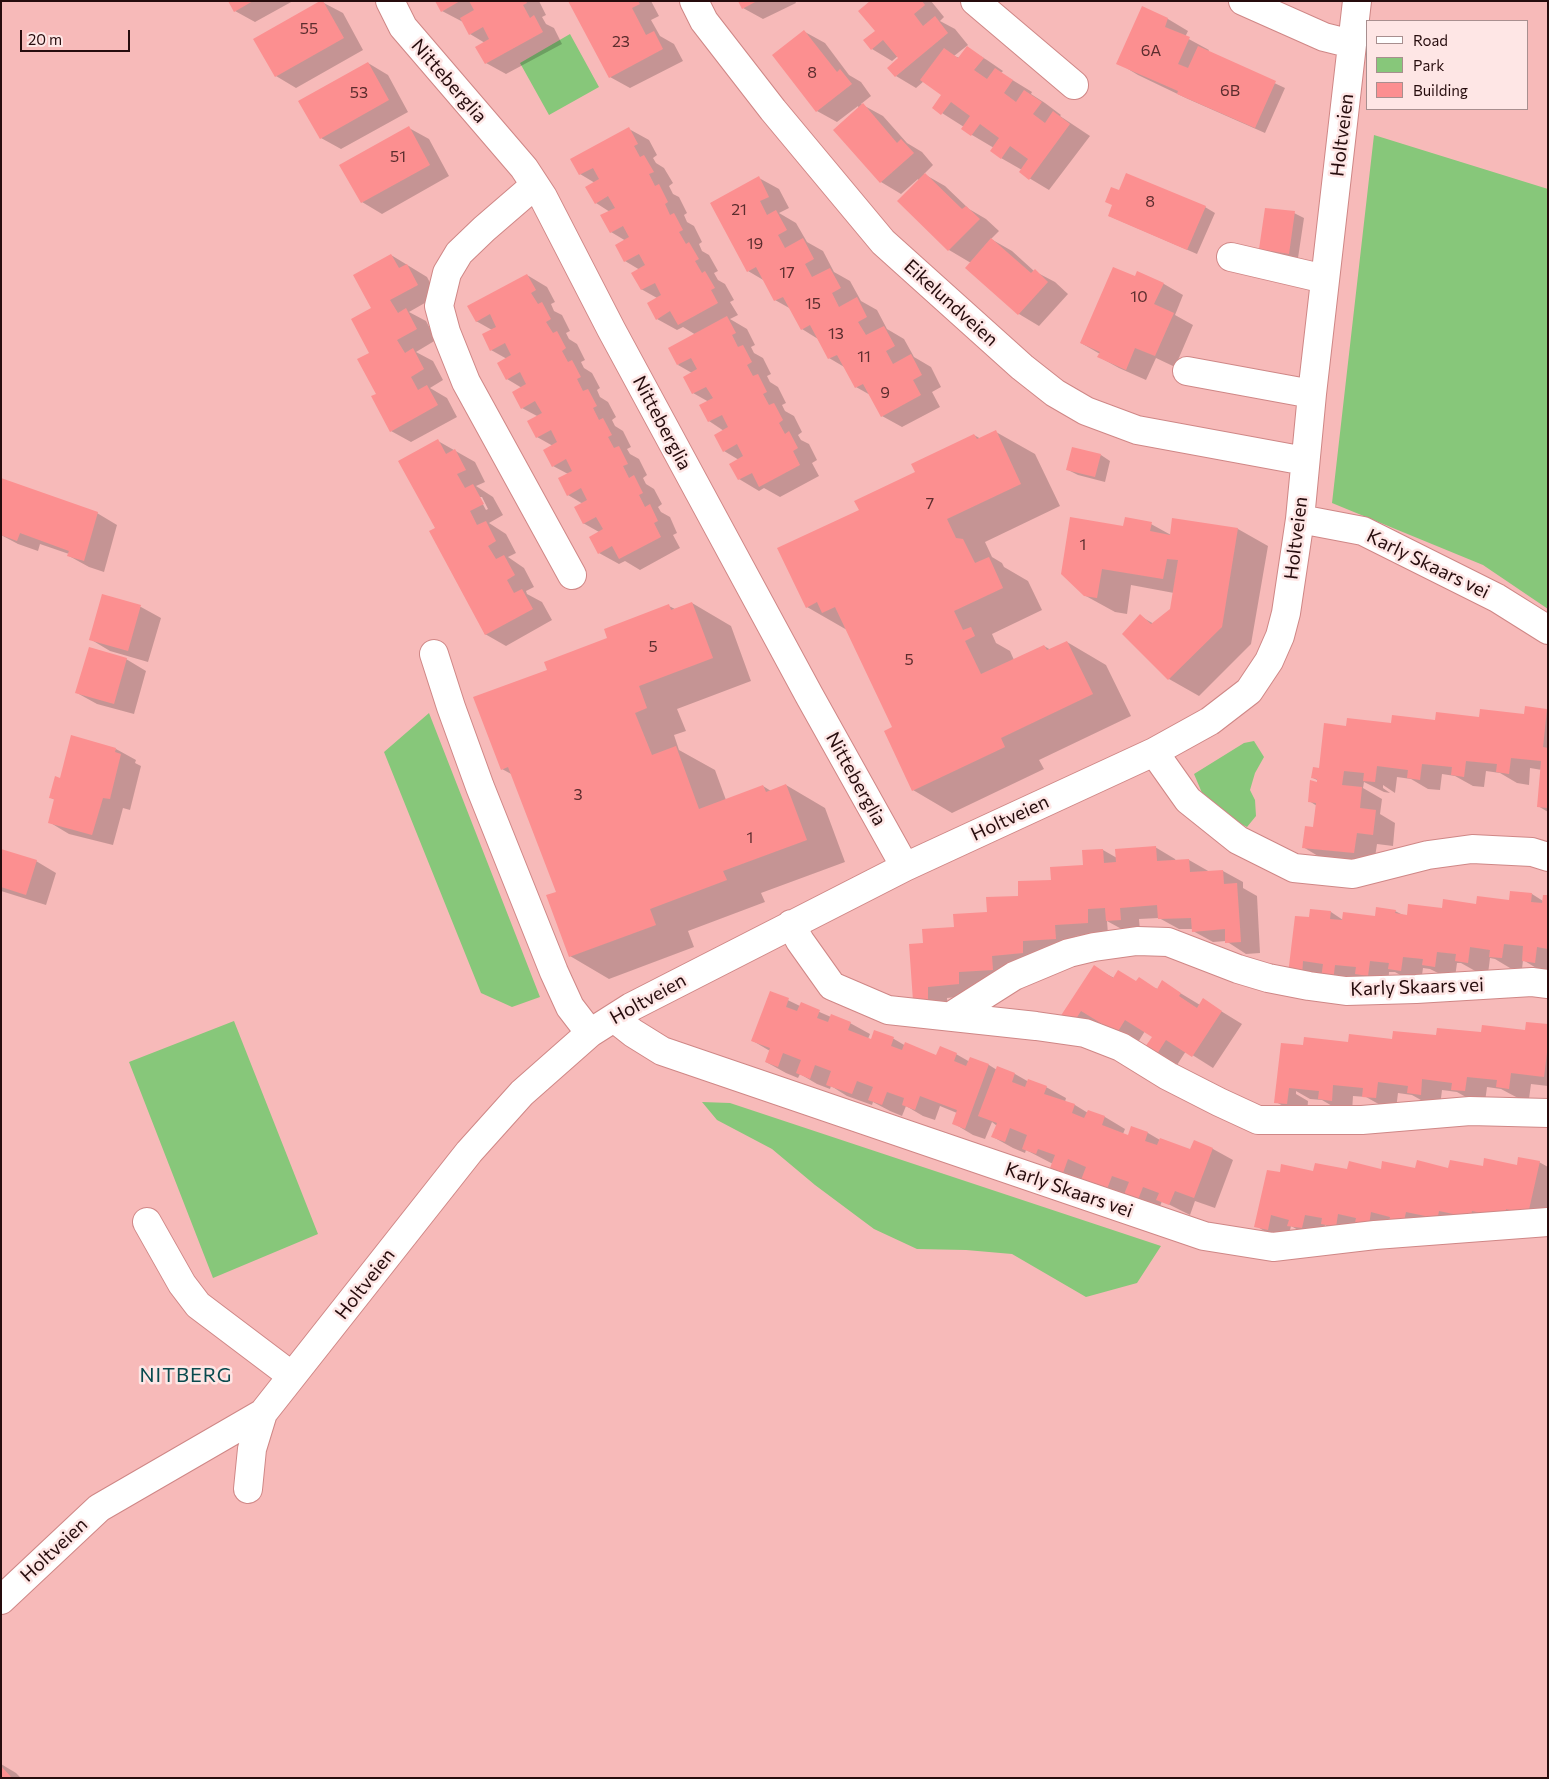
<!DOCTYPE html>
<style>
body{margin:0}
#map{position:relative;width:1549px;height:1779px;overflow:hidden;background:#f7bab9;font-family:Commissioner,sans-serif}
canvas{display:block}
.frame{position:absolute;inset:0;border:2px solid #260c0d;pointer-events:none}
.legend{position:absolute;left:1366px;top:20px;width:162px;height:90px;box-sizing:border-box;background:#fee6e5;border:1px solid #a88f8f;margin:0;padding:6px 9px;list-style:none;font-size:15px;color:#260c0d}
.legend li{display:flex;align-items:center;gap:10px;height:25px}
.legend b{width:25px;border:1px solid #a88f8f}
.scale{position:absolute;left:20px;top:30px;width:110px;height:22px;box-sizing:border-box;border:2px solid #260c0d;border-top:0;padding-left:6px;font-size:15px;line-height:18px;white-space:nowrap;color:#260c0d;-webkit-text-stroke:4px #fee6e5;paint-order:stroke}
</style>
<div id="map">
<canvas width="1549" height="1779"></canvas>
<div class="frame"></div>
<ul class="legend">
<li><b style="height:6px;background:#fff"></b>Road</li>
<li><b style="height:14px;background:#87c77a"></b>Park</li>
<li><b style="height:14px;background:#fc8f90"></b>Building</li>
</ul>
<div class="scale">20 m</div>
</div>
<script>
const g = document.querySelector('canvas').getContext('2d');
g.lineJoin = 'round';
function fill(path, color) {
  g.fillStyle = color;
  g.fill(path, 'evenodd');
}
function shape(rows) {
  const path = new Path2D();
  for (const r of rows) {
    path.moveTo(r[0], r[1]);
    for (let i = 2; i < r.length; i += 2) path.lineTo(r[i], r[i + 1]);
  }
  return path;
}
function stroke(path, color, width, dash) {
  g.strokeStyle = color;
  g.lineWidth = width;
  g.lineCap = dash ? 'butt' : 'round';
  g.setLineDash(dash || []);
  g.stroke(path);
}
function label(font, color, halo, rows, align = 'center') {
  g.font = font + ' Commissioner,sans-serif';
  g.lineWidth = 5;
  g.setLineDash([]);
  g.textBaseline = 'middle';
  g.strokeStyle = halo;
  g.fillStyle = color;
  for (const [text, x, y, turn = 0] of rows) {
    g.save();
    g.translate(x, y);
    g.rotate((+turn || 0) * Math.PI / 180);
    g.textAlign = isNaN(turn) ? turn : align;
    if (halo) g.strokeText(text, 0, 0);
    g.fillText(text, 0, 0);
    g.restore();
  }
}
const green = shape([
 [570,34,599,87,549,115,520,63],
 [1374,135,1548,189,1548,609,1483,565,1332,503],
 [429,713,540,997,512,1007,481,993,384,752],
 [1254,741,1264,757,1255,773,1250,790,1255,800,1256,816,1247,827,1227,817,1205,800,1194,774,1244,743],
 [234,1021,318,1234,213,1278,129,1062],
 [702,1102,730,1103,1161,1246,1137,1283,1086,1297,1012,1254,966,1250,917,1249,874,1229,815,1185,772,1149,717,1120]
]);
const shadow = shape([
 [229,1,293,1,255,22,235,11],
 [437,1,539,1,546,15,542,17,546,24,554,28,562,44,506,74,486,63,485,43,470,34,463,22,442,11],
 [569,1,651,1,659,16,651,20,660,36,674,44,683,61,630,88,610,77],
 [740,1,795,1,796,3,763,19,743,8],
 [872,1,931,1,944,17,940,21,955,29,968,45,954,56,960,58,967,48,987,60,1003,71,1001,73,1032,92,1031,94,1045,103,1061,115,1060,116,1090,136,1049,190,1029,178,1022,170,1001,158,994,148,972,135,962,129,964,127,934,108,943,95,924,81,916,88,896,76,900,58,898,56,892,61,872,49,865,40,877,31],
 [322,2,343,13,363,50,296,88,276,76],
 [1142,8,1168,19,1188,31,1185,37,1209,50,1208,52,1285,88,1265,133,1188,99,1138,75,1118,63],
 [805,32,825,43,849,75,861,82,871,96,861,104,883,116,907,143,922,152,933,165,924,174,945,186,969,209,986,219,999,231,991,239,1012,251,1034,271,1055,282,1068,294,1039,326,1019,314,966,268,971,263,949,250,918,179,901,194,881,182,858,106,837,122,817,111],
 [368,63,388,75,408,112,341,149,321,138],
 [409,128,429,139,449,176,382,214,362,202],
 [629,129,649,140,657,155,653,158,656,163,664,168,673,183,669,186,673,194,679,197,687,213,684,215,687,222,694,226,702,242,699,244,702,251,709,255,718,271,714,273,718,280,725,284,734,300,730,302,738,315,730,319,747,329,755,345,751,347,754,353,763,358,771,374,767,376,770,382,778,387,786,403,782,405,785,411,794,416,802,432,798,435,801,440,809,444,817,460,812,463,819,476,780,497,764,488,759,491,739,479,739,460,724,451,724,431,709,421,709,402,693,393,692,373,678,365,696,335,683,327,677,330,657,319,657,298,641,289,640,270,625,261,626,241,611,232,610,212,596,203,595,183,580,174],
 [759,178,779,189,789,208,779,213,796,223,807,242,823,251,834,272,850,281,861,301,877,310,887,329,904,339,914,357,931,367,941,387,932,392,940,407,902,427,882,416,872,396,856,387,846,368,829,358,818,339,802,329,791,309,775,300,765,281,748,271,711,203],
 [1205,207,1215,213,1197,254,1109,216],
 [1294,213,1304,218,1298,258,1270,254,1261,249],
 [391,255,427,277,437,296,409,312,426,321,436,340,416,352,433,361,443,380,430,388,447,398,457,417,411,442,391,431,378,394,371,353,372,308],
 [527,275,547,287,555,302,551,304,554,311,562,315,570,331,566,333,569,339,577,344,585,360,581,362,584,368,592,373,600,388,597,390,600,397,608,402,616,417,612,420,615,426,623,431,631,447,627,449,630,454,639,459,647,475,643,478,646,484,654,489,662,504,658,507,661,512,670,517,677,533,673,535,680,548,640,570,625,561,619,564,599,553,599,532,583,523,583,504,568,495,568,474,553,466,553,446,537,437,537,416,522,408,522,388,507,379,507,359,491,350,492,330,476,321],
 [1136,278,1164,284,1183,295,1175,315,1193,325,1175,367,1156,358,1146,380,1119,368,1099,357,1100,354,1081,343],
 [996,432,1035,454,1060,506,985,542,992,557,1002,563,1004,567,1028,581,1042,610,992,634,996,643,1010,651,1014,660,1044,646,1051,650,1067,642,1106,665,1131,716,1039,760,1044,769,952,813,913,790,894,728,847,630,807,607,861,511,974,435,981,439],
 [438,441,475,462,485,482,476,486,493,497,503,515,489,523,506,534,516,553,508,557,524,568,534,587,526,591,527,594,542,602,552,620,506,646,485,634,436,529],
 [479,497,482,497,488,509,486,510],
 [1101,455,1110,461,1105,482,1078,475,1068,470],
 [97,513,117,525,104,572,89,567,69,556,69,554,40,544,38,551,18,544,1,535],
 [1151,524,1171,535,1238,529,1268,546,1251,644,1199,696,1169,679,1124,634,1140,616,1154,624,1171,609,1174,593,1131,585,1127,614,1115,612,1084,595,1124,527],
 [103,596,141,607,161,618,148,662,110,651,90,639],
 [692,603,731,626,751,681,677,709,686,731,674,735,679,750,715,770,726,800,763,786,771,791,786,785,825,808,845,862,761,893,765,902,688,931,694,947,609,979,570,956,557,892,513,775,502,769,548,671,669,606,675,609],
 [126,659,146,671,134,714,97,704,77,693],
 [1526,707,1548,710,1548,812,1538,806,1542,770,1530,768,1529,785,1517,783,1500,773,1486,771,1484,787,1473,786,1455,776,1442,774,1440,790,1428,789,1411,779,1397,777,1395,793,1383,785,1383,788,1390,793,1384,792,1364,782,1363,788,1382,799,1380,814,1395,823,1393,846,1377,844,1374,864,1323,859,1303,847,1314,828,1317,806,1309,801,1323,783,1313,778,1320,769,1347,727,1525,715],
 [116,749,136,760,135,763,141,766,130,810,123,808,113,845,69,834,49,822,55,800,51,798,61,780],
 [1155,847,1175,859,1176,861,1189,860,1210,872,1223,871,1243,882,1243,888,1257,896,1260,953,1246,954,1226,941,1213,942,1193,931,1193,929,1179,929,1159,918,1139,919,1140,931,1127,932,1107,921,1108,934,1075,936,1076,950,979,995,947,998,948,1011,914,1000,924,944,1084,866,1103,850,1117,858],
 [1,850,36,861,56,873,46,905,1,891],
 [1532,894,1543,901,1548,896,1548,972,1543,972,1523,960,1522,969,1510,968,1495,959,1490,958,1488,974,1477,972,1461,963,1457,963,1455,977,1444,976,1430,969,1423,968,1421,982,1409,980,1395,972,1389,972,1388,986,1376,985,1362,977,1355,976,1353,991,1290,974,1310,918,1311,910,1331,912,1343,920,1376,918,1395,911,1403,915,1408,916,1443,910,1510,901],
 [1094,967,1114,978,1137,982,1158,989,1162,982,1200,1005,1203,1000,1242,1024,1213,1068,1186,1051,1177,1065,1158,1053,1153,1037,1145,1031,1137,1044,1102,1022,1093,1035,1073,1024],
 [771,992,800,1006,801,1004,831,1017,850,1023,870,1034,868,1039,872,1040,875,1032,894,1039,906,1046,937,1057,956,1054,970,1062,989,1065,997,1070,997,1068,1015,1074,1029,1082,1046,1087,1066,1098,1065,1102,1075,1105,1088,1113,1088,1112,1105,1117,1125,1129,1123,1134,1129,1136,1132,1128,1148,1133,1160,1140,1191,1151,1195,1142,1213,1149,1233,1160,1215,1208,1195,1201,1190,1215,1162,1201,1158,1212,1072,1179,1052,1167,1053,1164,1026,1150,1025,1153,1013,1148,993,1137,997,1126,992,1122,985,1139,973,1135,953,1123,957,1113,940,1106,935,1120,923,1116,906,1106,902,1116,890,1111,873,1102,872,1105,847,1096,831,1086,830,1089,817,1084,800,1074,798,1078,786,1073,766,1062,770,1051,753,1041],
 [1548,1026,1548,1086,1531,1084,1529,1099,1518,1098,1501,1089,1487,1087,1485,1102,1473,1101,1457,1092,1442,1090,1440,1106,1428,1104,1412,1095,1398,1093,1396,1109,1384,1107,1366,1097,1353,1096,1352,1112,1339,1110,1322,1100,1310,1099,1296,1091,1296,1094,1308,1101,1307,1114,1296,1113,1276,1102,1304,1046,1527,1031],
 [1539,1162,1548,1167,1548,1224,1342,1235,1325,1225,1322,1239,1309,1236,1291,1226,1288,1240,1276,1238,1256,1226,1281,1174,1518,1167],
 [1,1764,16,1773,21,1778,1,1778]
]);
const building = shape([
 [228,1,253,1,234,12],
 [320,1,323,1,344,38,275,77,253,39],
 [435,1,460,1,441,12],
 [469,1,526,1,527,3,523,5,530,18,534,15,543,32,485,64,475,47,489,39,483,27,469,35,460,18,474,10],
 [568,1,638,1,640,4,632,8,646,35,654,31,663,49,609,78],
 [738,1,757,1,742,9],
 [870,1,922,1,925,5,914,14,923,26,935,16,948,33,895,77,887,68,898,58,883,40,871,50,863,40,875,31,858,11],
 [1142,6,1168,18,1165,27,1190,37,1178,64,1188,68,1198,46,1276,81,1255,128,1177,94,1178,91,1116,64],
 [804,30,837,72,840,69,852,84,816,112,772,55],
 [967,46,984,58,974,70,987,79,995,68,1013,80,1004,93,1016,102,1024,90,1042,102,1033,114,1045,123,1053,111,1070,124,1029,180,1019,172,1028,159,1010,146,1001,159,990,151,999,138,980,124,971,136,961,129,970,116,951,102,941,115,932,108,941,95,920,80,944,48,958,58],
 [368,62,389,100,320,139,298,101],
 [863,103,897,143,901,139,914,153,880,183,833,130],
 [409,126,430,165,361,203,339,165],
 [629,127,638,144,634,146,640,157,644,155,654,172,649,174,655,186,659,184,668,202,665,204,670,215,674,213,683,230,679,232,686,244,689,242,699,259,695,261,702,273,705,271,715,288,711,290,718,303,678,325,670,311,656,320,647,303,661,295,655,283,641,290,631,273,645,265,639,254,624,262,615,245,629,237,623,226,610,233,600,215,615,208,608,196,595,204,585,187,599,179,593,168,579,175,570,159],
 [925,173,962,209,966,206,980,219,948,251,897,201],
 [1126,173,1206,206,1187,250,1108,216,1112,205,1105,202,1111,187,1119,190],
 [759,176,769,197,760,201,767,215,776,210,787,230,778,235,785,248,803,238,814,259,805,264,812,277,830,268,841,288,832,293,839,307,857,297,867,317,858,322,866,335,884,326,895,346,886,351,893,364,911,354,922,375,913,380,921,395,881,417,863,384,855,388,837,355,828,359,810,325,801,330,783,297,774,301,756,267,747,272,710,203],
 [1265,208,1295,211,1289,254,1259,249],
 [991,238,1031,273,1035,269,1048,282,1018,315,965,268],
 [391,254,399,268,407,264,418,285,390,300,398,313,406,308,417,329,397,340,405,353,413,348,424,369,411,377,418,390,427,385,438,405,390,432,371,396,376,394,357,359,369,353,351,319,371,308,353,275],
 [1113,267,1135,276,1137,271,1164,283,1154,304,1174,313,1155,356,1135,348,1126,370,1097,357,1100,352,1080,343],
 [527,274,536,290,531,293,538,304,542,302,551,319,546,322,553,333,557,331,566,348,562,351,568,362,572,360,581,377,577,379,583,391,588,389,597,406,593,408,599,420,603,418,612,435,608,437,614,448,619,446,628,464,623,466,629,478,634,475,643,493,639,495,645,507,650,504,658,521,654,523,661,537,619,559,612,546,598,554,589,537,603,529,596,517,583,524,574,507,587,500,581,488,567,496,558,478,572,471,566,459,552,467,543,450,557,442,551,430,536,438,527,421,542,413,535,401,521,409,512,392,526,384,520,372,506,380,497,363,511,355,505,343,490,351,482,334,496,327,490,314,476,322,467,306],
 [727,316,736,333,732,335,738,347,743,345,752,362,747,365,753,376,758,374,767,392,763,394,769,405,774,403,783,420,779,423,785,434,789,431,798,448,793,451,800,465,759,487,752,473,738,480,729,464,743,456,737,444,723,452,714,435,728,427,722,415,708,422,699,405,713,398,706,387,692,394,683,377,697,369,691,358,677,365,668,348],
 [996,430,1021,484,947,519,956,538,963,539,975,563,989,557,1003,588,954,611,963,630,971,627,975,636,965,641,981,674,1044,645,1047,650,1067,641,1093,694,1001,738,1005,747,912,791,884,731,892,727,835,607,822,613,817,602,806,608,777,548,859,510,854,501,915,472,911,464,974,434,977,439],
 [438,439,446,454,455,449,466,470,457,474,465,488,473,484,484,504,470,511,477,525,486,521,496,541,488,546,496,559,504,555,515,575,507,580,514,593,522,589,533,609,485,635,429,531,435,528,398,461],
 [1072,447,1101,454,1095,477,1066,470],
 [1,478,98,512,84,561,67,556,69,551,20,533,17,541,1,535],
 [1070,517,1123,526,1125,517,1152,522,1150,531,1170,535,1172,518,1238,528,1222,627,1168,680,1122,634,1140,614,1151,624,1170,609,1178,560,1167,559,1163,579,1102,569,1097,598,1084,596,1061,574],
 [102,594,141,605,128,651,89,640],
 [692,602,713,658,639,686,647,708,635,713,652,755,676,746,699,809,763,785,766,792,786,784,807,840,723,871,727,880,650,909,656,925,569,957,546,895,556,892,508,767,501,770,473,697,547,670,544,662,607,638,604,629,669,604,671,610],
 [89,647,127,658,114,704,75,693],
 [1525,706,1547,709,1543,747,1548,748,1548,808,1537,807,1541,761,1511,758,1509,774,1496,772,1497,764,1466,761,1464,777,1451,775,1452,767,1422,764,1420,780,1407,778,1408,770,1377,766,1375,782,1363,781,1364,773,1344,771,1342,785,1362,787,1360,808,1376,810,1373,835,1357,833,1354,853,1302,848,1305,826,1313,827,1316,803,1308,802,1310,780,1317,782,1317,779,1311,778,1313,767,1319,768,1324,723,1346,726,1347,718,1391,723,1392,715,1435,720,1436,712,1479,717,1480,709,1524,714],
 [71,735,116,748,115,752,121,754,110,799,103,798,92,835,48,823,54,799,49,798,55,776,60,778],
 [1156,846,1157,861,1189,859,1190,872,1223,870,1224,884,1237,883,1241,942,1225,943,1225,929,1192,932,1191,918,1158,919,1157,905,1120,908,1121,920,1106,921,1105,908,1088,909,1088,923,1055,925,1056,939,1023,941,1023,953,992,956,993,970,959,972,959,984,928,987,928,1000,913,1001,909,944,923,943,922,929,954,927,953,914,987,912,986,897,1018,896,1018,881,1051,880,1050,867,1083,865,1082,850,1103,849,1104,863,1116,862,1115,849],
 [1,849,37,860,26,895,1,887],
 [1510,891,1532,893,1531,902,1542,903,1543,895,1548,895,1548,949,1537,947,1535,963,1522,961,1523,946,1504,944,1502,958,1489,957,1490,950,1470,947,1468,963,1455,961,1456,954,1437,952,1435,967,1422,965,1423,959,1403,957,1401,971,1388,969,1389,963,1370,961,1368,976,1355,974,1356,967,1335,965,1333,981,1321,979,1323,964,1303,961,1302,976,1288,974,1295,916,1309,917,1310,909,1331,911,1330,919,1342,920,1343,912,1375,916,1376,907,1396,910,1395,913,1407,915,1408,904,1442,908,1443,899,1476,904,1477,896,1509,900],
 [1094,965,1113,978,1118,970,1136,981,1139,977,1157,989,1162,980,1181,993,1179,996,1197,1008,1203,998,1222,1011,1192,1057,1166,1040,1157,1054,1145,1047,1152,1037,1125,1020,1117,1033,1081,1011,1072,1025,1060,1017],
 [770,991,789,998,786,1007,797,1011,801,1002,820,1010,817,1018,828,1022,831,1014,851,1022,848,1030,871,1039,874,1030,894,1037,891,1046,902,1050,905,1042,936,1055,940,1046,957,1053,954,1061,966,1066,970,1057,989,1064,965,1129,952,1124,957,1110,920,1096,915,1110,902,1105,904,1098,887,1092,882,1105,868,1100,873,1087,857,1081,852,1094,826,1085,831,1071,815,1065,810,1079,796,1073,801,1060,783,1053,778,1067,765,1062,770,1048,751,1041],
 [1526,1022,1548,1024,1548,1044,1544,1077,1511,1073,1509,1089,1496,1087,1497,1080,1467,1077,1465,1091,1451,1090,1452,1083,1422,1079,1421,1095,1407,1093,1408,1086,1378,1082,1376,1098,1362,1097,1363,1088,1333,1085,1332,1101,1318,1099,1319,1091,1289,1088,1287,1104,1274,1103,1281,1043,1303,1045,1304,1037,1348,1042,1349,1034,1392,1039,1393,1031,1436,1035,1437,1028,1481,1032,1482,1025,1525,1030],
 [997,1066,1015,1073,1012,1082,1025,1087,1028,1079,1047,1086,1044,1094,1075,1104,1072,1113,1084,1118,1088,1110,1105,1116,1102,1125,1128,1135,1131,1126,1148,1132,1145,1141,1157,1145,1160,1138,1190,1149,1194,1140,1213,1148,1194,1198,1175,1191,1169,1205,1156,1200,1159,1193,1143,1187,1137,1202,1123,1197,1129,1182,1112,1176,1107,1189,1081,1180,1086,1167,1068,1159,1063,1173,1050,1168,1055,1155,1038,1149,1036,1154,1022,1149,1027,1135,1010,1128,1005,1142,991,1137,997,1123,978,1116],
 [1518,1157,1540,1161,1528,1214,1506,1209,1503,1223,1491,1215,1472,1211,1470,1224,1457,1221,1458,1215,1439,1211,1436,1225,1424,1222,1425,1216,1406,1212,1403,1225,1389,1222,1390,1217,1371,1212,1369,1225,1355,1223,1356,1218,1338,1214,1336,1227,1321,1224,1322,1218,1305,1215,1302,1228,1287,1226,1289,1220,1271,1215,1268,1230,1254,1227,1267,1170,1280,1172,1281,1164,1313,1171,1315,1163,1347,1169,1349,1161,1381,1169,1382,1161,1415,1168,1417,1160,1448,1168,1450,1160,1483,1166,1484,1158,1517,1165],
 [1,1766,12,1778,1,1778]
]);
const minor = shape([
 [390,1,403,27,524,168,543,197,611,329,809,695,905,867],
 [694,1,704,21,773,110,883,242,1022,367,1055,393,1086,411,1137,430,1305,461],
 [975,1,1074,85],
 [1243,1,1324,37,1352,44],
 [535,185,484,229,459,253,447,273,439,306,446,332,466,382,572,575],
 [1231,257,1325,279],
 [1187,371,1312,394],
 [1300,519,1363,531,1497,598,1548,630],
 [434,654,451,707,480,787,554,972,570,1007,590,1033],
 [1154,752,1188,800,1238,840,1294,868,1353,874,1428,855,1472,849,1532,852,1548,857],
 [791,924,800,941,832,986,888,1010,1036,1026,1085,1033,1121,1047,1168,1076,1219,1102,1258,1120,1362,1120,1470,1111,1548,1113],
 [951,1016,1014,976,1069,953,1094,947,1137,941,1168,942,1238,969,1268,978,1309,986,1346,991,1416,989,1532,982,1548,984],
 [614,1018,633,1033,662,1051,1204,1236,1273,1247,1375,1235,1548,1222],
 [147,1222,182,1284,198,1305,292,1376],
 [248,1489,252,1449,263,1413,469,1152,522,1093,590,1033,631,1007,905,867,1154,752,1210,721,1249,691,1269,661,1280,636,1286,613,1300,519,1312,394,1357,1],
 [1,1600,99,1508,263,1413]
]);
const numberNames = [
 ["55",309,29],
 ["23",621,42],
 ["6A",1151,51],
 ["8",812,73],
 ["6B",1230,91],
 ["53",359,93],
 ["51",398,157],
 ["8",1150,202],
 ["21",739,210],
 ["19",755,244],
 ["17",787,273],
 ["10",1139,297],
 ["15",813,304],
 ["13",836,334],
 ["11",864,357],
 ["9",885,393],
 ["7",930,504],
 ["1",1083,545],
 ["5",653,647],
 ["5",909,660],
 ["3",578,795],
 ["1",750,838]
];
const streetNames = [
 ["Nitteberglia",449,81,49],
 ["Holtveien",1342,135,-83],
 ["Eikelundveien",951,303,42],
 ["Nitteberglia",662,423,62],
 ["Holtveien",1296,538,-83],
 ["Karly Skaars vei",1428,564,26],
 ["Nitteberglia",856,779,61],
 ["Holtveien",1010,818,-25],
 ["Karly Skaars vei",1417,987,-2],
 ["Holtveien",648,999,-29],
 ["Karly Skaars vei",1069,1190,19],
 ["Holtveien",365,1284,-52],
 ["Holtveien",54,1550,-43]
];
const neighbourhoodNames = [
 ["NITBERG",186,1375]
];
fill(green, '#87c77a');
fill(shadow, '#0003');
fill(building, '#fc8f90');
stroke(minor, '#cf8786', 30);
stroke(minor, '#fff', 28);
label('16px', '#5c2d2e', null, numberNames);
label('19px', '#260c0d', '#fee6e5', streetNames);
g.letterSpacing = '1px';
label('20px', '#094a4e', '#fee6e5', neighbourhoodNames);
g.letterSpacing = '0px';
</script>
